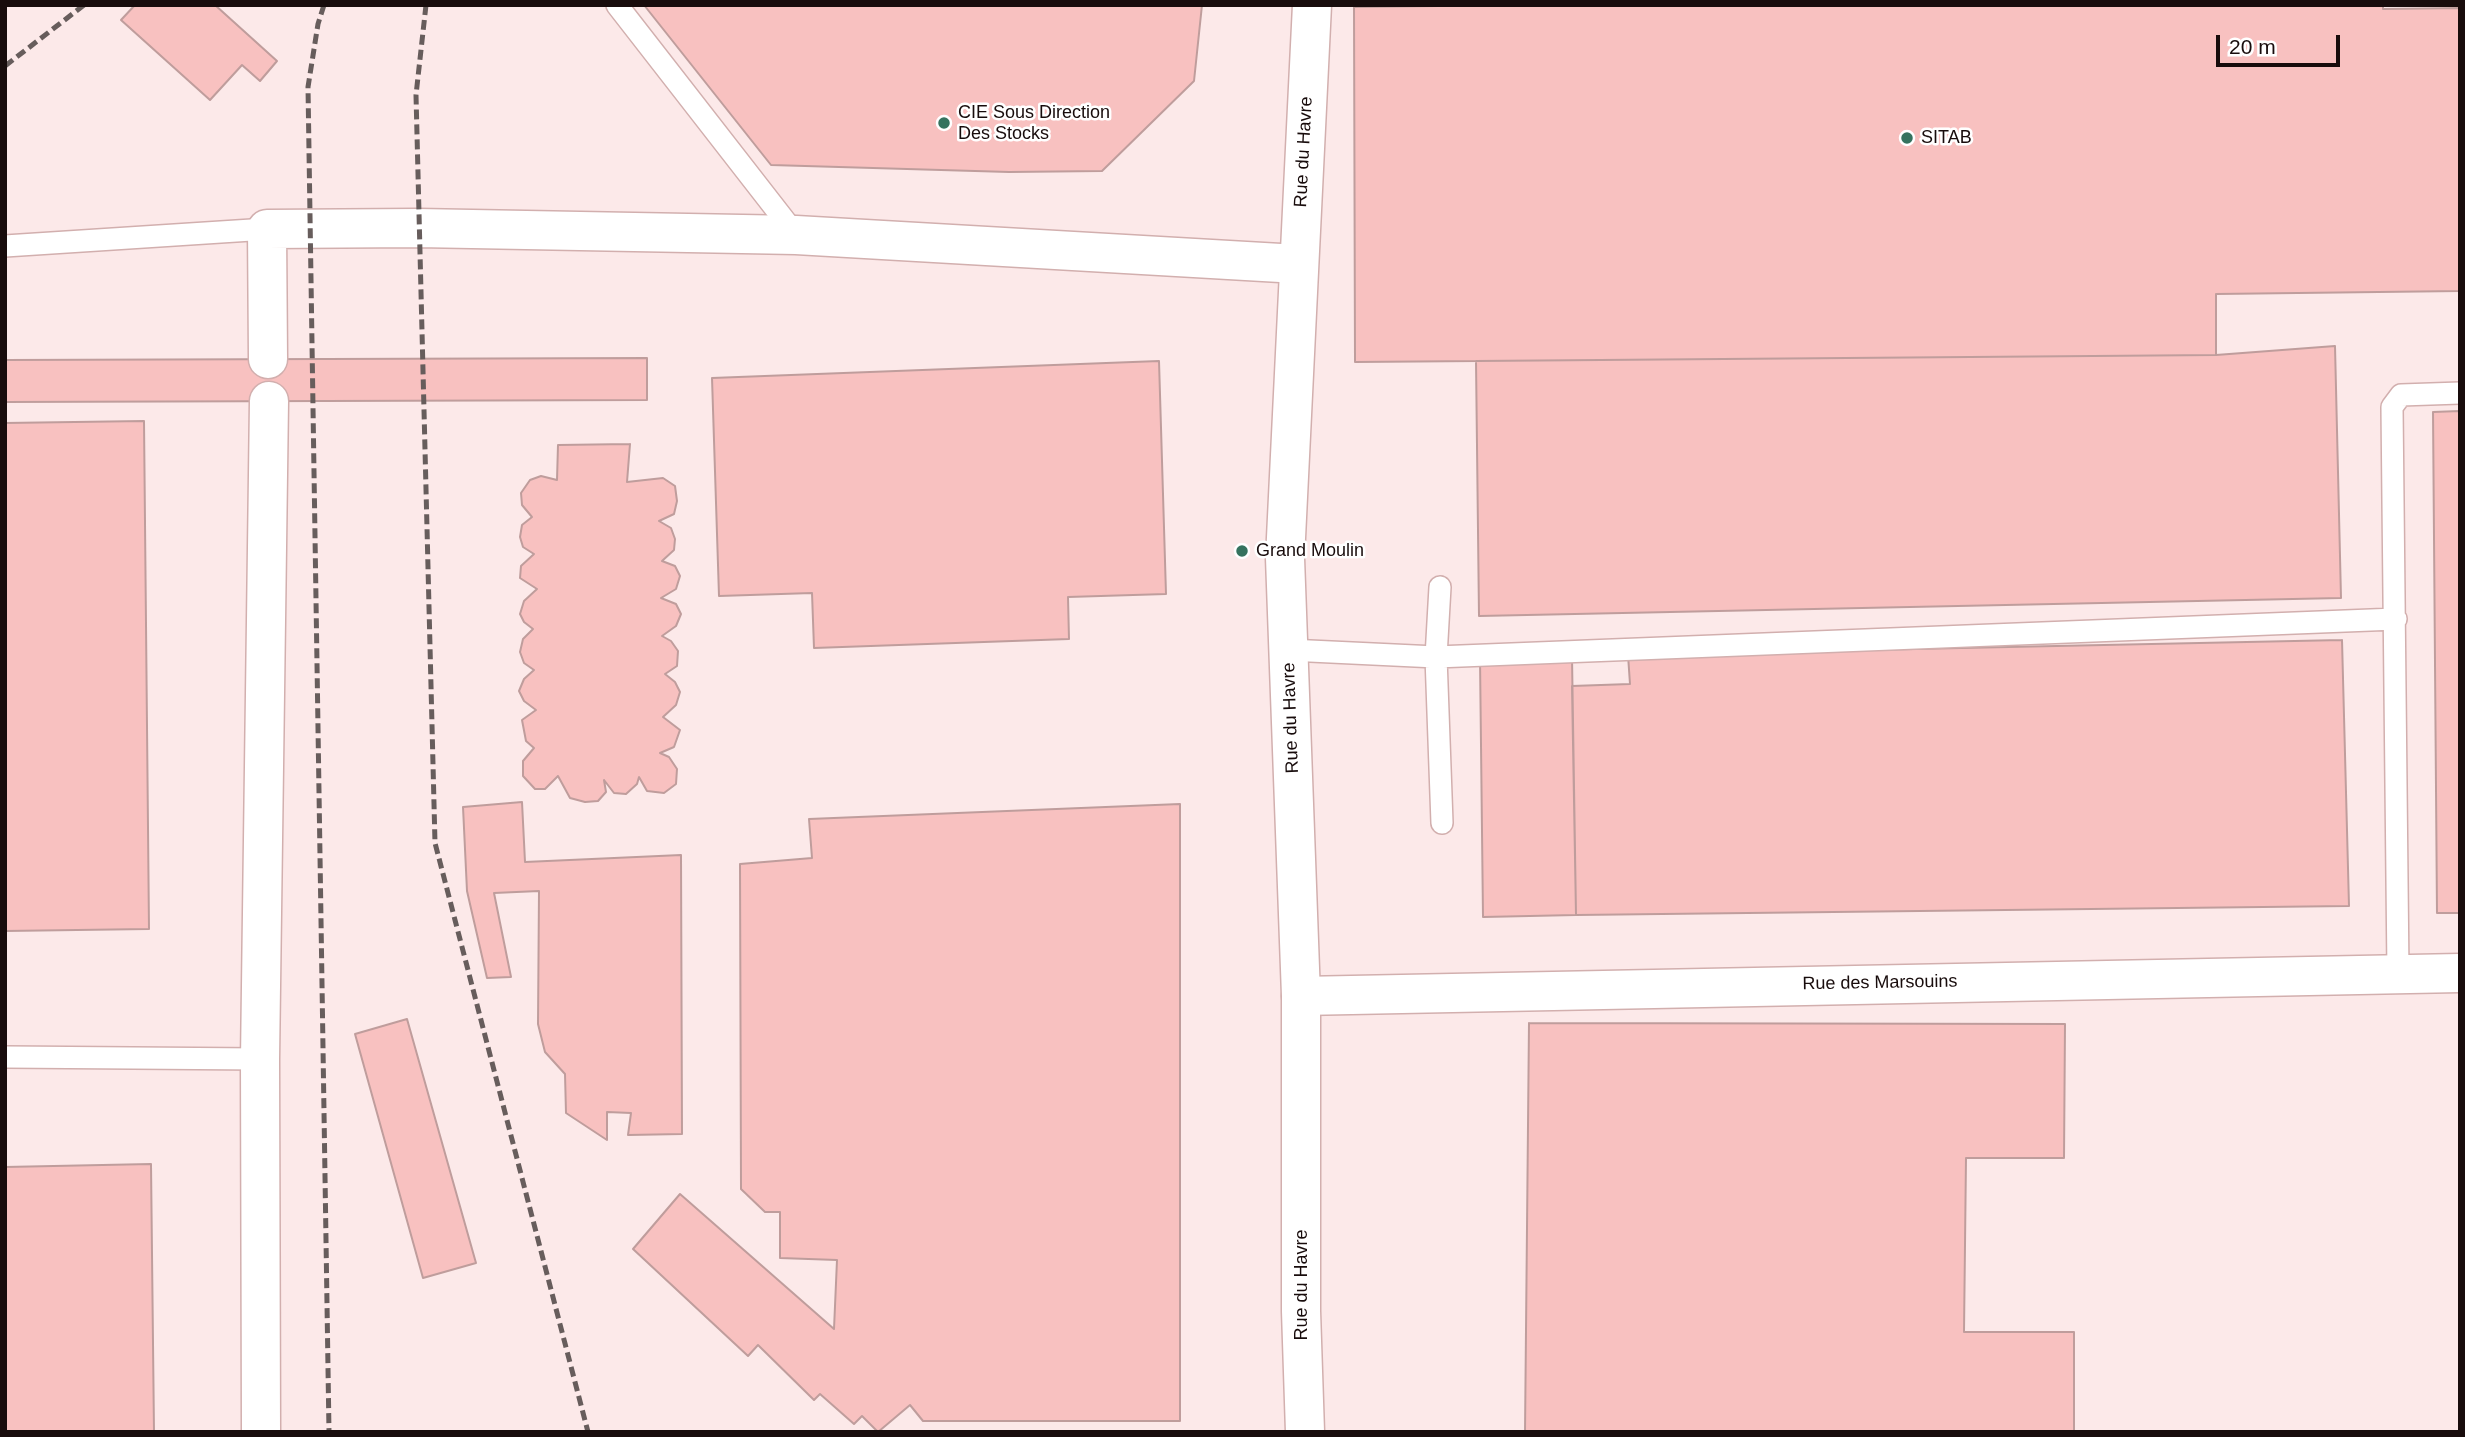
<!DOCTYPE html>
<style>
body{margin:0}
#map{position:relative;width:2465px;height:1437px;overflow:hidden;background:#fbf4f3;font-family:Helvetica,sans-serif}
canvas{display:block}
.frame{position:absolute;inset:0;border:7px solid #180c0c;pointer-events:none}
.scale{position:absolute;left:2216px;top:35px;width:124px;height:32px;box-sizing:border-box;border:4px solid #180c0c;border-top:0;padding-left:9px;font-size:21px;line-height:24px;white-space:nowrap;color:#180c0c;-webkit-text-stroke:5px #fff;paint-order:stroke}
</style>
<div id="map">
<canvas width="2465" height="1437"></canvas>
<div class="frame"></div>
<div class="scale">20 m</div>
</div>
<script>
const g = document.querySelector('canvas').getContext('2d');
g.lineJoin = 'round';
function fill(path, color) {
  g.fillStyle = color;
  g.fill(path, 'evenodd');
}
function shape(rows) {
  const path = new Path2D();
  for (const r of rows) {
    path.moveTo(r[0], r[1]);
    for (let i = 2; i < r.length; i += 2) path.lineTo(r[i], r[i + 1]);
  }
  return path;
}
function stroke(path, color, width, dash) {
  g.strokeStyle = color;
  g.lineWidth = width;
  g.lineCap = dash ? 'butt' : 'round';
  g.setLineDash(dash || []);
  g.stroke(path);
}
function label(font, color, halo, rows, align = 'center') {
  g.font = font + ' Helvetica,sans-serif';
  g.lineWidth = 5;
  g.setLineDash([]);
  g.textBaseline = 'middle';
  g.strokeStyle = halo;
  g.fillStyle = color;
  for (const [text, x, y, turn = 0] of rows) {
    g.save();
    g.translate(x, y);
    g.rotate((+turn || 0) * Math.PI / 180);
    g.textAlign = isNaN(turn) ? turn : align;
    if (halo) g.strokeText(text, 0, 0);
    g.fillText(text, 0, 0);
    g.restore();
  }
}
const built = shape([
 [5,5,2460,5,2460,1432,5,1432]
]);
const building = shape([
 [135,5,215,5,277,61,260,81,242,65,210,100,121,20,135,5],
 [644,5,1202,5,1194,81,1102,171,1009,172,771,165,644,5],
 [1524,5,2383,5,2383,9,2460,8,2460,291,2216,294,2216,355,1355,362,1354,7,1524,5],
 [2335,346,2341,598,1479,616,1476,361,2216,355,2335,346],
 [647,358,647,400,5,402,5,360,647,358],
 [1159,361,1166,594,1068,597,1069,639,814,648,812,593,719,596,712,378,1159,361],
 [2460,411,2460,913,2437,913,2433,412,2460,411],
 [144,421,149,929,5,931,5,423,144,421],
 [630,444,627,482,663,478,675,486,677,501,674,514,659,521,671,528,675,539,674,550,662,561,675,566,680,576,676,589,661,598,676,604,681,614,676,626,662,636,671,641,678,651,677,666,665,674,675,682,680,692,676,705,663,717,680,730,674,747,660,753,669,757,677,769,676,784,664,793,647,791,639,777,637,784,626,794,614,793,604,780,606,792,598,801,585,802,570,798,558,776,545,789,535,789,523,776,523,761,534,748,526,741,522,720,536,710,524,701,519,691,524,679,534,670,524,663,520,652,523,639,533,629,524,622,520,614,524,601,537,589,520,578,521,566,534,554,523,547,520,537,522,525,532,517,522,505,521,493,530,480,541,476,557,480,558,445,630,444],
 [2342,640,2349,906,1576,915,1572,686,1630,684,1628,655,2342,640],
 [1572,657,1576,915,1483,917,1480,659,1572,657],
 [522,802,525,862,681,855,682,1134,628,1135,631,1113,607,1112,607,1140,566,1113,565,1074,545,1052,538,1024,539,891,494,893,511,977,487,978,467,891,463,807,522,802],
 [1180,804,1180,1421,923,1421,910,1405,878,1432,862,1416,854,1424,820,1394,814,1400,758,1345,748,1356,633,1249,680,1194,834,1329,837,1260,780,1258,780,1212,765,1212,741,1189,740,864,812,858,809,819,1180,804],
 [407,1019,476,1263,423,1278,355,1034,407,1019],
 [1529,1023,2065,1024,2064,1158,1966,1158,1964,1332,2074,1332,2074,1432,1525,1432,1529,1023],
 [151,1164,154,1432,5,1432,5,1167,151,1164]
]);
const lane = shape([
 [617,5,796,235],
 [5,246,267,229],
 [1440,587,1436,657,1442,823],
 [1289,650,1436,657,2396,619],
 [2398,973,2392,407,2401,395,2460,393],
 [5,1057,260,1059]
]);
const street = shape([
 [1301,996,2460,973]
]);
const secondary = shape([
 [268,359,267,229,418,228,796,235,1298,264],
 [261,1432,260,1059,269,401],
 [1305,1432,1301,1311,1301,996,1285,558,1312,5]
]);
const rail = shape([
 [324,5,318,24,308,87,329,1432],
 [426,5,416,95,435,843,588,1432],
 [5,66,84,5]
]);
const markers = [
 [944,123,7,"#35725e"],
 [1907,138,7,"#35725e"],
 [1242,551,7,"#35725e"]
];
const poiNames = [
 ["CIE Sous Direction",958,113],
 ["Des Stocks",958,134],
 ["SITAB",1921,138],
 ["Grand Moulin",1256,551]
];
const streetNames = [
 ["Rue du Havre",1304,152,-87],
 ["Rue du Havre",1291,718,-92],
 ["Rue des Marsouins",1880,983,-1],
 ["Rue du Havre",1302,1285,-90]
];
fill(built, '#fce9e9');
fill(building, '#f8c1c0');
stroke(building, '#bf9d9c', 2);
stroke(lane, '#d2afae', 24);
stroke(street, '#d2afae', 41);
stroke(secondary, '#d2afae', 41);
stroke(lane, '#fff', 21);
stroke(street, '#fff', 38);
stroke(secondary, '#fff', 38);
stroke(rail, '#675d5c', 5, [10, 5]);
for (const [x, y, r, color] of markers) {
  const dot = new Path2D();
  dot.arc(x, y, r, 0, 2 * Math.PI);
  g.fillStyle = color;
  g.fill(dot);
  stroke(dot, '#fff', 2.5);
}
label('18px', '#180c0c', '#fff', poiNames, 'left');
label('18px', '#180c0c', '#fff', streetNames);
</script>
